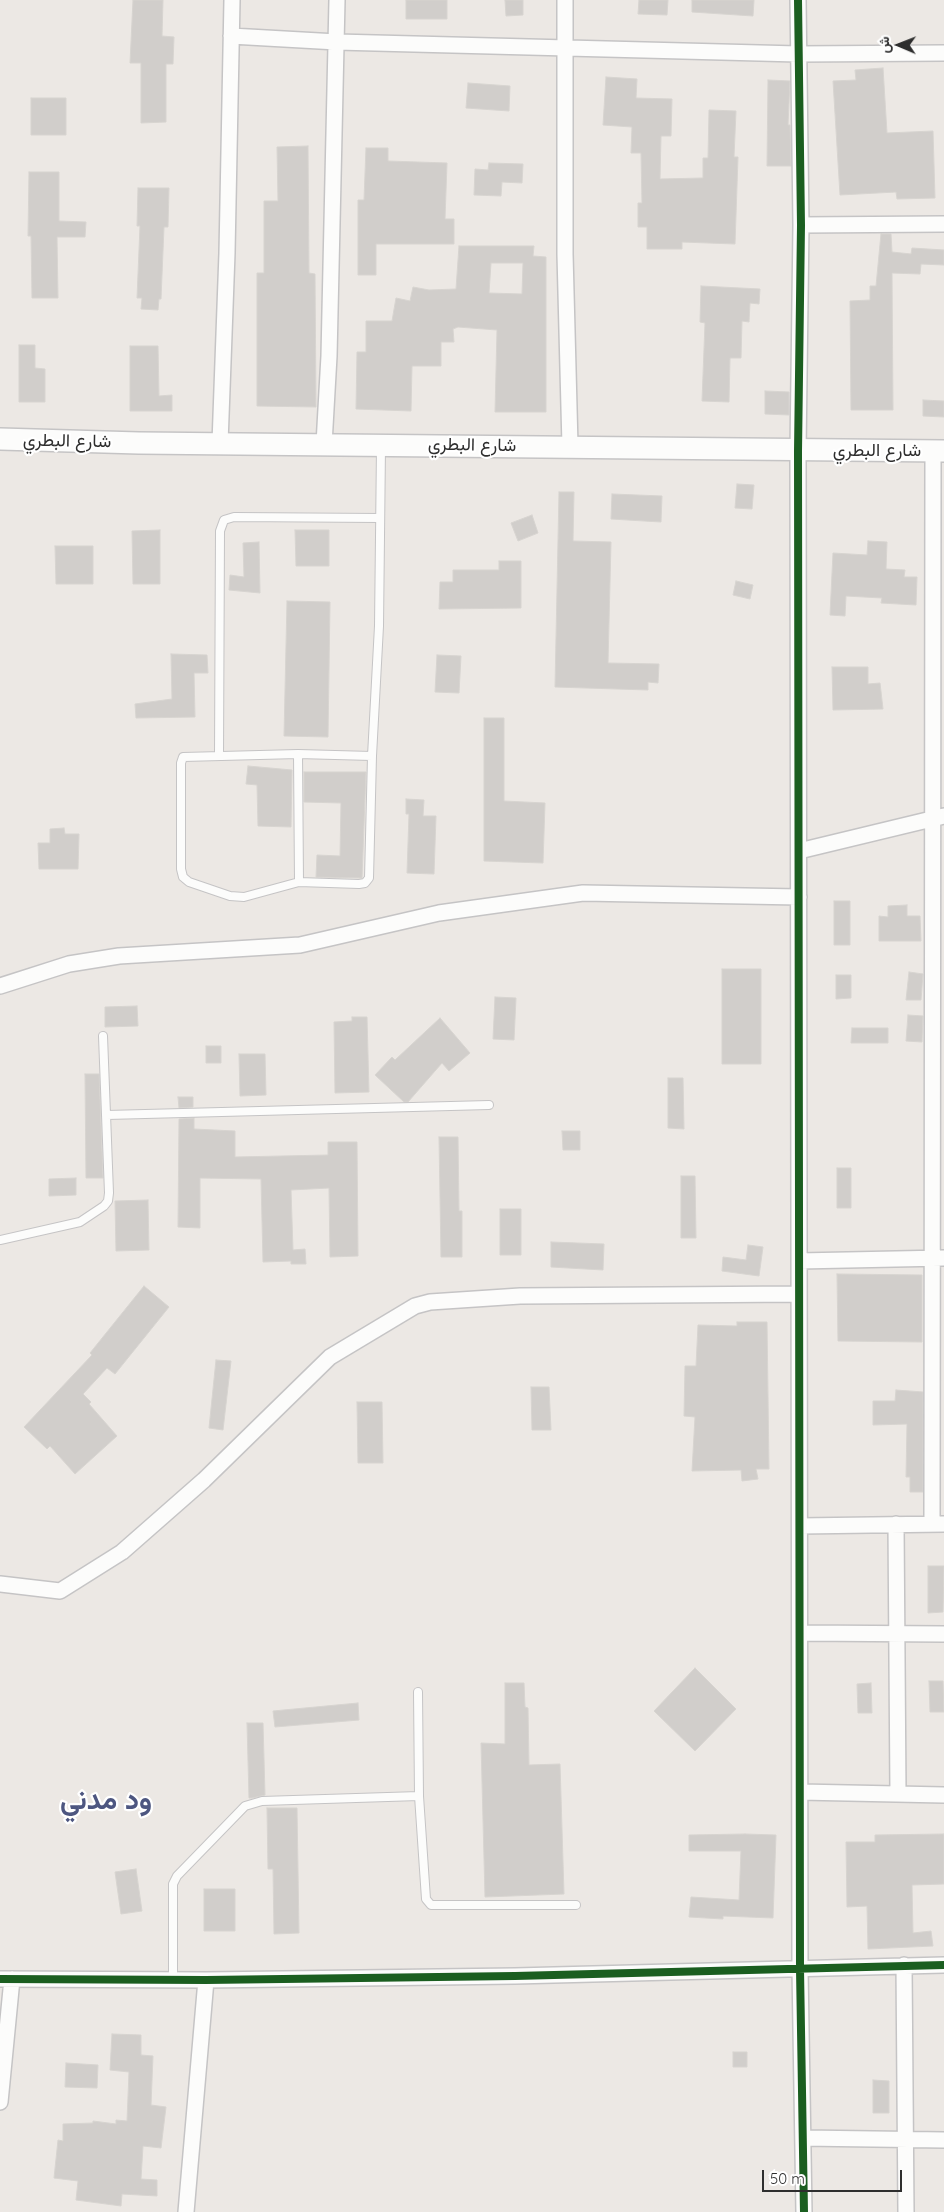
<!DOCTYPE html>
<meta charset="utf-8">
<style>
body{margin:0}
#map{position:relative;width:944px;height:2212px;overflow:hidden;background:#ece8e4;font-family:Quicksand,Vazirmatn,sans-serif}
canvas{display:block}
.north{position:absolute;left:874px;top:20px;width:50px;height:50px;-webkit-text-stroke:4px #fff;paint-order:stroke;rotate:271deg;font-size:14px;font-weight:700;line-height:20px;text-align:center;color:#2e2e2e}
.north::after{content:'';display:block;margin:auto;width:18px;height:22px;background:#2e2e2e;clip-path:polygon(50% 0,100% 100%,50% 72%,0 100%)}
.scale{position:absolute;left:762px;top:2170px;width:140px;height:22px;box-sizing:border-box;border:2px solid #2e2e2e;border-top:0;padding-left:6px;font-size:15px;line-height:18px;white-space:nowrap;color:#2e2e2e;-webkit-text-stroke:4px #fff;paint-order:stroke}
</style>
<div id="map">
<canvas width="944" height="2212"></canvas>
<div class="north">ش</div>
<div class="scale">50 m</div>
</div>
<script>
const g = document.querySelector('canvas').getContext('2d');
g.lineJoin = 'round';
function fill(path, color) {
  g.fillStyle = color;
  g.fill(path, 'evenodd');
}
function shape(rows) {
  const path = new Path2D();
  for (const r of rows) {
    path.moveTo(r[0], r[1]);
    for (let i = 2; i < r.length; i += 2) path.lineTo(r[i], r[i + 1]);
  }
  return path;
}
function stroke(path, color, width, dash) {
  g.strokeStyle = color;
  g.lineWidth = width;
  g.lineCap = dash ? 'butt' : 'round';
  g.setLineDash(dash || []);
  g.stroke(path);
}
function label(font, color, halo, rows, align = 'center') {
  g.font = font + ' Quicksand,Vazirmatn,sans-serif';
  g.lineWidth = 4.5;
  g.setLineDash([]);
  g.textBaseline = 'middle';
  g.strokeStyle = halo;
  g.fillStyle = color;
  for (const [text, x, y, turn = 0] of rows) {
    g.save();
    g.translate(x, y);
    g.rotate((+turn || 0) * Math.PI / 180);
    g.textAlign = isNaN(turn) ? turn : align;
    if (halo) g.strokeText(text, 0, 0);
    g.fillText(text, 0, 0);
    g.restore();
  }
}
const building = shape([
 [133,0,163,0,162,36,174,37,173,64,166,64,166,122,141,123,141,63,130,63,133,0],
 [406,0,447,0,447,19,406,19,406,0],
 [505,0,523,0,523,15,506,16,505,0],
 [639,0,668,0,667,15,638,14,639,0],
 [692,0,754,0,753,16,692,12,692,0],
 [883,68,887,133,933,131,935,198,897,199,896,192,840,195,833,81,856,80,855,70,883,68],
 [606,77,637,79,636,98,672,99,671,136,661,136,660,179,703,178,703,158,708,158,709,110,736,111,734,157,738,157,735,244,682,242,682,249,647,249,647,227,638,227,638,203,642,203,641,153,631,153,632,127,603,125,606,77],
 [768,80,790,81,788,125,790,125,791,166,767,166,768,80],
 [468,83,510,86,509,111,466,108,468,83],
 [31,98,66,98,66,135,31,135,31,98],
 [308,146,309,273,315,274,316,407,257,406,257,273,264,273,264,201,278,201,277,147,308,146],
 [366,148,388,148,388,161,447,163,445,219,454,219,454,244,376,244,376,275,358,275,358,200,364,200,366,148],
 [489,163,523,164,522,183,502,182,501,196,474,195,475,169,488,170,489,163],
 [29,172,59,172,59,221,86,222,85,237,57,237,58,298,32,298,31,236,28,236,29,172],
 [138,188,169,188,168,227,164,227,161,299,159,299,158,310,141,309,142,298,137,298,140,226,137,226,138,188],
 [881,234,891,234,892,252,911,254,912,248,944,250,944,265,921,264,920,274,892,273,893,410,851,410,850,301,870,300,870,286,876,286,881,234],
 [459,246,534,246,533,256,546,257,546,412,495,412,497,330,458,327,453,329,454,342,441,342,441,366,412,366,411,411,356,409,357,352,366,352,366,321,392,321,396,298,410,301,413,287,429,290,456,289,459,246],
 [491,263,523,263,522,294,489,293,491,263],
 [701,286,760,289,759,304,750,303,749,322,742,321,741,358,730,358,729,402,702,401,705,323,700,322,701,286],
 [19,345,35,345,35,368,45,369,45,402,19,402,19,345],
 [130,346,158,346,159,396,172,395,172,411,130,411,130,346],
 [765,391,789,392,789,415,765,414,765,391],
 [923,400,944,401,944,417,923,416,923,400],
 [737,484,754,485,752,509,735,508,737,484],
 [559,492,574,492,573,541,611,542,608,663,659,664,658,683,648,682,648,690,555,687,559,492],
 [612,494,662,496,661,522,611,519,612,494],
 [532,515,538,533,518,541,511,523,532,515],
 [160,530,160,584,133,584,132,531,160,530],
 [295,530,329,530,329,566,296,566,295,530],
 [868,541,887,542,886,569,905,570,904,577,917,577,916,605,881,603,882,598,846,596,845,616,830,615,833,553,867,555,868,541],
 [259,542,260,593,229,590,230,575,244,577,243,543,259,542],
 [55,546,93,546,93,584,56,584,55,546],
 [499,561,521,561,521,608,439,609,440,582,453,582,453,570,499,570,499,561],
 [736,581,753,585,750,599,733,595,736,581],
 [287,601,330,602,328,737,284,736,287,601],
 [171,654,207,655,208,673,194,673,195,717,136,718,135,704,172,699,171,654],
 [437,655,461,656,459,693,435,692,437,655],
 [832,667,868,667,868,684,880,683,883,709,833,710,832,667],
 [484,718,504,718,504,801,545,803,543,863,484,861,484,718],
 [248,766,292,770,291,827,258,826,257,785,246,784,248,766],
 [304,772,366,772,362,878,316,877,317,855,340,856,341,803,304,802,304,772],
 [406,799,424,800,423,816,436,816,434,874,407,873,409,814,406,814,406,799],
 [64,828,65,834,79,834,78,869,39,869,38,843,50,843,50,829,64,828],
 [834,901,850,901,850,945,834,945,834,901],
 [907,905,907,916,920,916,921,941,879,941,879,916,888,917,888,906,907,905],
 [722,969,761,969,761,1064,722,1064,722,969],
 [909,972,923,974,921,1000,906,1000,909,972],
 [836,975,851,975,851,998,836,999,836,975],
 [495,997,516,998,514,1040,493,1039,495,997],
 [137,1006,138,1026,105,1027,105,1007,137,1006],
 [908,1015,923,1016,922,1042,906,1041,908,1015],
 [352,1017,367,1017,369,1092,335,1093,334,1022,352,1021,352,1017],
 [440,1018,470,1053,449,1071,442,1063,408,1102,404,1102,375,1075,392,1057,395,1060,440,1018],
 [852,1028,888,1028,888,1043,851,1043,852,1028],
 [206,1046,221,1046,221,1063,206,1063,206,1046],
 [239,1054,265,1054,266,1095,240,1096,239,1054],
 [85,1074,99,1074,103,1178,86,1178,85,1074],
 [668,1078,683,1078,684,1129,668,1128,668,1078],
 [178,1097,193,1097,193,1107,179,1108,178,1097],
 [194,1118,194,1129,235,1131,235,1157,328,1155,328,1142,357,1142,358,1256,330,1257,329,1188,291,1190,293,1250,305,1249,306,1264,291,1264,291,1261,263,1262,261,1179,200,1178,200,1228,178,1227,179,1119,194,1118],
 [562,1131,580,1131,580,1150,563,1150,562,1131],
 [439,1137,458,1137,459,1211,462,1211,462,1257,441,1257,439,1137],
 [837,1168,851,1168,851,1208,837,1208,837,1168],
 [681,1176,695,1176,696,1238,681,1238,681,1176],
 [76,1178,76,1195,49,1196,49,1179,76,1178],
 [148,1200,149,1250,116,1251,115,1201,148,1200],
 [500,1209,521,1209,521,1255,500,1255,500,1209],
 [551,1242,604,1244,603,1270,551,1267,551,1242],
 [748,1245,763,1247,759,1276,722,1271,723,1257,746,1260,748,1245],
 [837,1274,922,1275,922,1342,838,1341,837,1274],
 [144,1286,169,1307,115,1374,107,1368,83,1394,91,1402,89,1404,117,1436,75,1474,50,1446,47,1449,24,1427,92,1355,90,1353,144,1286],
 [737,1322,767,1322,769,1469,756,1469,758,1479,742,1481,741,1470,692,1471,695,1417,684,1416,685,1366,696,1366,698,1325,737,1326,737,1322],
 [216,1360,231,1361,223,1430,209,1428,216,1360],
 [531,1387,549,1387,551,1430,532,1430,531,1387],
 [896,1390,923,1392,923,1492,910,1492,910,1477,906,1477,907,1424,873,1425,873,1401,895,1401,896,1390],
 [357,1402,382,1402,383,1463,358,1463,357,1402],
 [928,1566,944,1566,943,1612,928,1613,928,1566],
 [695,1668,736,1709,695,1751,654,1711,695,1668],
 [929,1681,943,1681,944,1712,930,1712,929,1681],
 [505,1683,524,1683,525,1707,528,1708,529,1765,560,1764,564,1894,485,1897,481,1743,505,1744,505,1683],
 [871,1683,872,1713,858,1713,857,1684,871,1683],
 [358,1703,359,1720,275,1727,273,1711,358,1703],
 [247,1723,263,1723,265,1795,252,1798,249,1798,247,1723],
 [267,1808,297,1808,299,1933,274,1934,273,1869,268,1869,267,1808],
 [745,1834,776,1835,773,1918,723,1916,723,1919,689,1917,691,1897,739,1900,741,1851,689,1851,689,1835,745,1834],
 [944,1834,944,1884,912,1885,913,1933,931,1931,933,1946,868,1949,867,1906,847,1907,846,1842,875,1842,875,1835,944,1834],
 [136,1869,142,1911,121,1914,115,1872,136,1869],
 [204,1889,235,1889,235,1931,204,1931,204,1889],
 [112,2034,141,2035,141,2055,153,2056,151,2105,166,2107,161,2148,143,2146,141,2179,157,2180,157,2196,122,2194,121,2206,76,2200,78,2181,54,2178,58,2140,63,2141,63,2124,93,2123,93,2121,116,2124,116,2120,127,2121,129,2072,110,2070,112,2034],
 [733,2052,747,2052,747,2067,733,2067,733,2052],
 [66,2063,98,2065,97,2088,65,2087,66,2063],
 [873,2080,889,2081,889,2113,873,2113,873,2080]
]);
const service = shape([
 [298,754,299,882],
 [219,755,220,531,224,520,234,517,380,518],
 [372,756,298,754,183,757,181,763,181,869,183,877,189,882,230,896,244,897,299,882,359,884,365,883,369,878,372,756,379,626,381,447],
 [107,1115,489,1105],
 [0,1240,80,1222,104,1206,108,1201,109,1193,103,1036],
 [418,1692,419,1796,426,1899,431,1905,576,1905],
 [173,1979,173,1884,177,1876,245,1806,262,1801,419,1796]
]);
const minor = shape([
 [565,0,565,254,570,446],
 [798,0,801,225,798,451,800,1969,804,2212],
 [231,36,337,42,798,54,944,53],
 [801,225,944,224],
 [220,443,227,253,232,0],
 [324,444,329,356,337,0],
 [799,851,944,816],
 [0,986,69,964,119,956,300,945,439,913,583,893,799,897],
 [799,1261,944,1258],
 [896,1524,898,1794],
 [932,1524,933,451],
 [800,1526,944,1524],
 [0,1584,60,1591,122,1552,204,1480,330,1357,415,1306,430,1302,520,1296,799,1294],
 [800,1633,944,1634],
 [800,1792,944,1795],
 [904,1965,906,2212],
 [0,1979,206,1980,515,1976,944,1965],
 [0,2102,12,1979],
 [803,2138,944,2140],
 [186,2212,206,1980]
]);
const secondary = shape([
 [0,439,139,443,944,451]
]);
const cycleway = shape([
 [798,0,801,225,798,451,800,1969,804,2212],
 [0,1979,206,1980,515,1976,944,1965]
]);
const streetNames = [
 ["شارع البطري",67,441,1],
 ["شارع البطري",472,445,1],
 ["شارع البطري",877,451]
];
const townNames = [
 ["ود مدني",106,1801]
];
fill(building, '#d1cecb');
stroke(building, '#d7d4d0', 1);
stroke(service, '#c5c4c5', 10);
stroke(minor, '#c5c4c5', 18);
stroke(secondary, '#c5c4c5', 24);
stroke(service, '#fcfcfb', 8);
stroke(minor, '#fcfcfb', 15);
stroke(secondary, '#fcfcfb', 21);
stroke(cycleway, '#1b5e20', 8);
label('18px', '#2e2e2e', '#fff', streetNames);
label('bold 28px', '#4d5680', '#fff', townNames);
</script>
